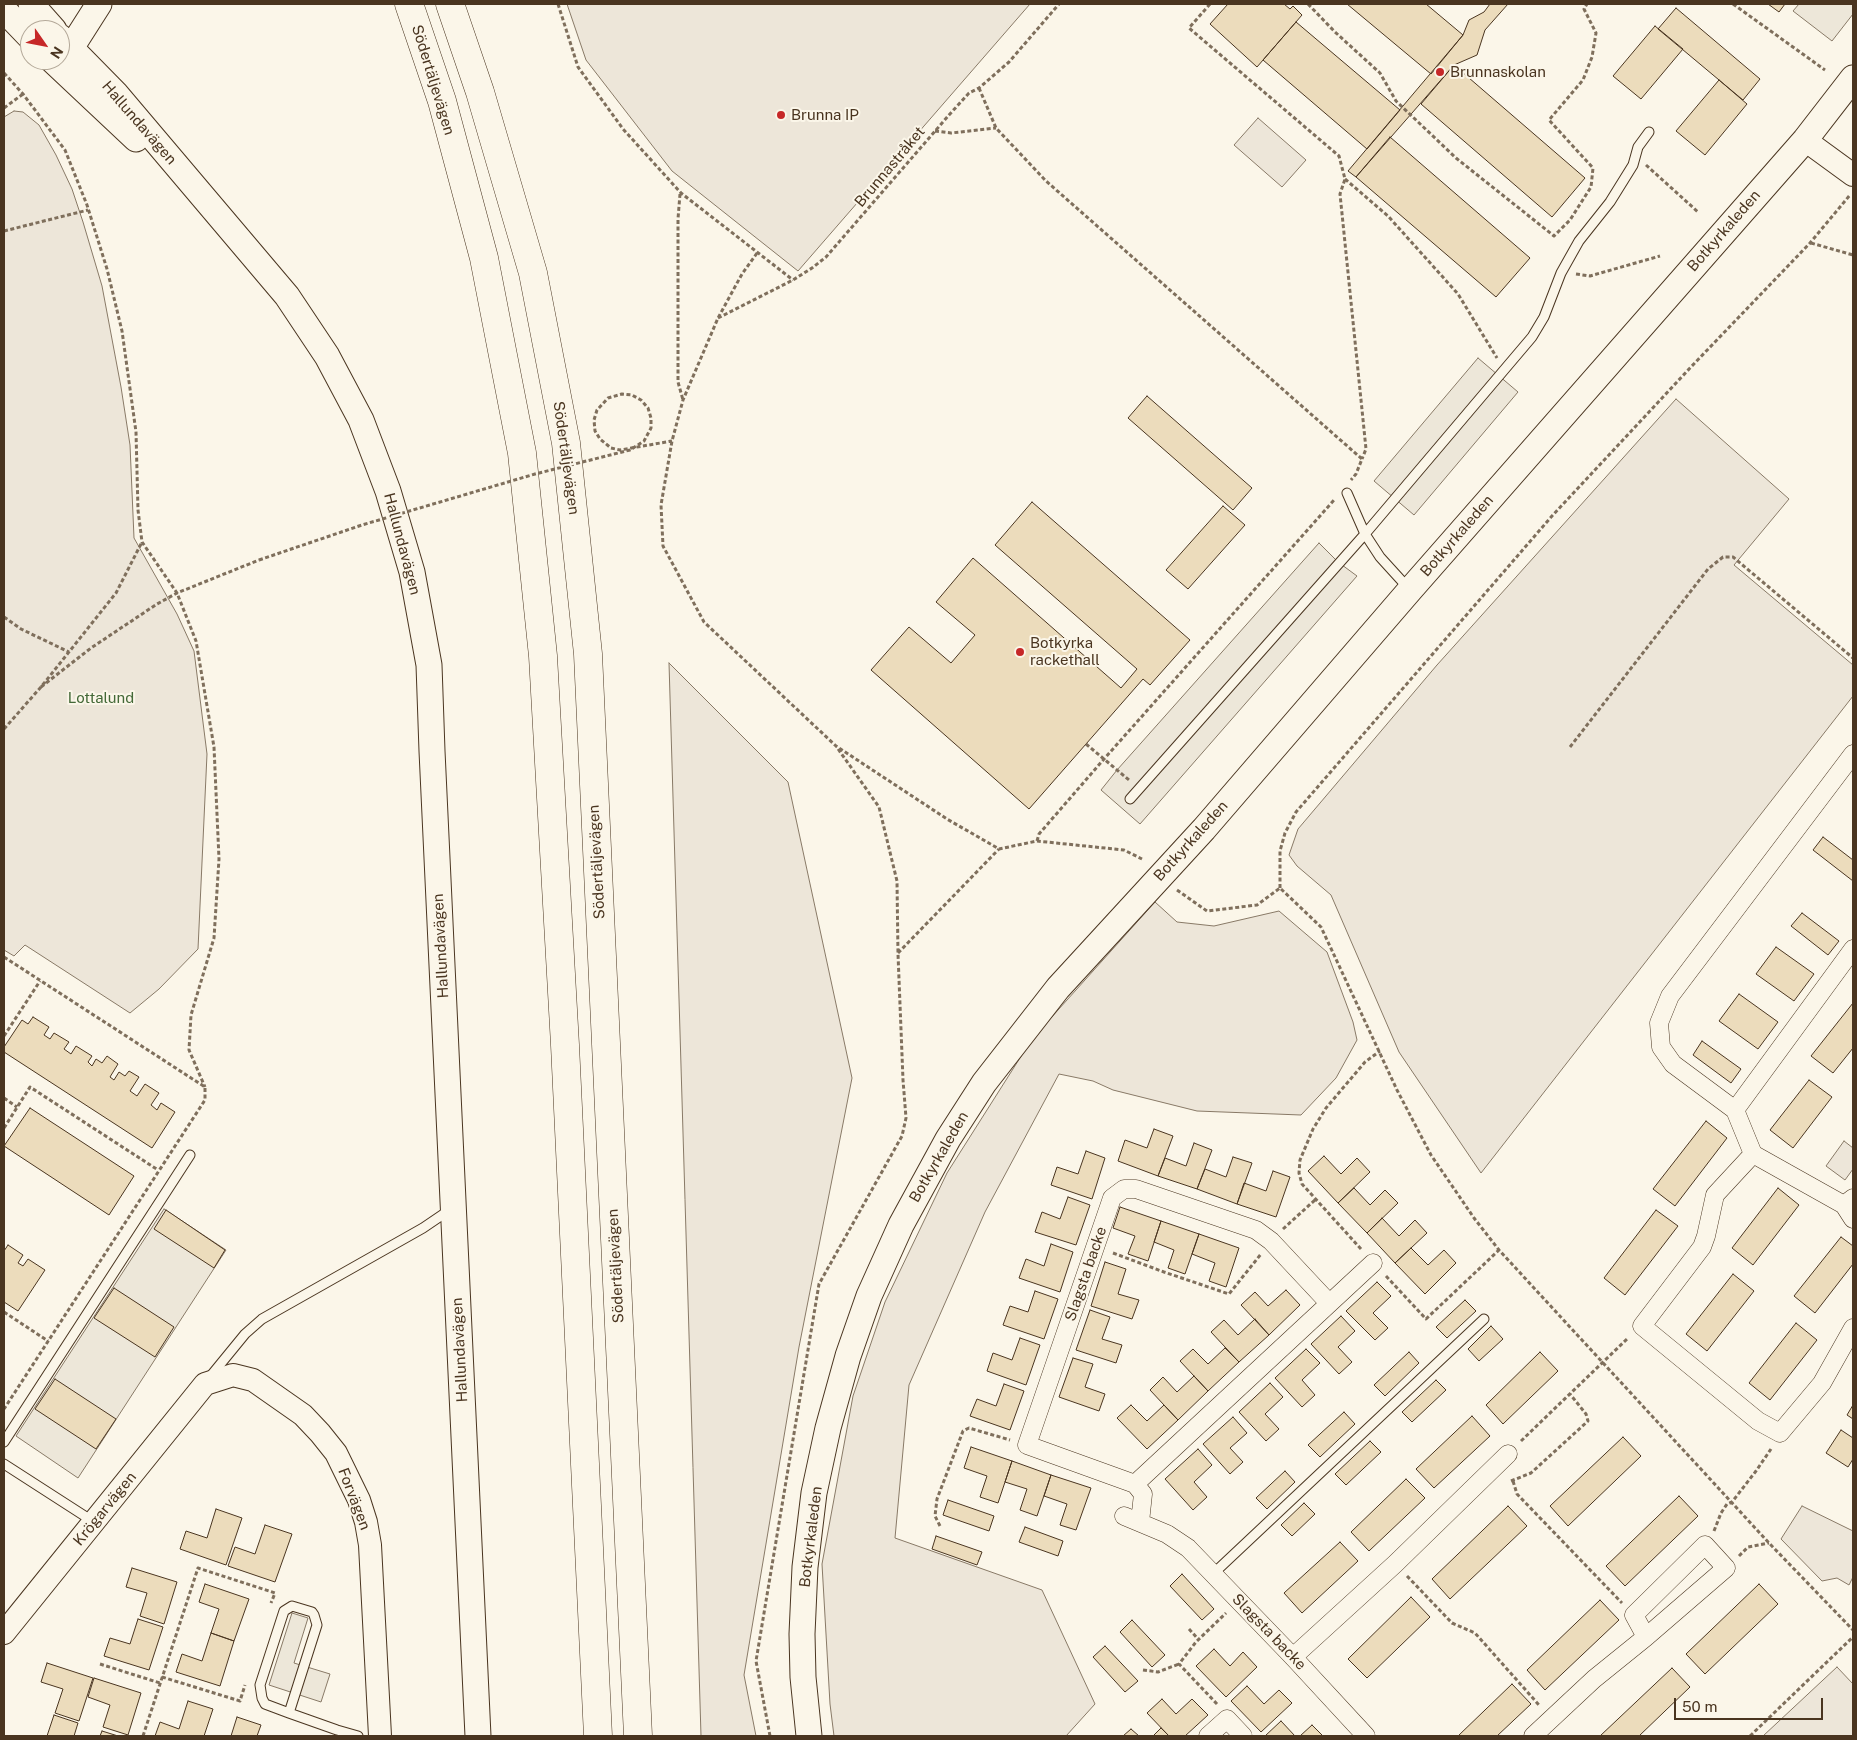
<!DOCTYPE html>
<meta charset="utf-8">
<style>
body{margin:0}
#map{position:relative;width:1857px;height:1740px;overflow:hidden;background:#fbf6e9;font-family:"Public Sans",sans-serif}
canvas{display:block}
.frame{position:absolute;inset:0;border:5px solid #4a3520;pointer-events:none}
.north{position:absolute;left:20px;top:20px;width:50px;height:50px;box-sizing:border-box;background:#fbf6e9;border:1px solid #b4a999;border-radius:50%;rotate:123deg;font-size:14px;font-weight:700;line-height:20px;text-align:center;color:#4a3520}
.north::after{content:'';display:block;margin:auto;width:18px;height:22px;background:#c62828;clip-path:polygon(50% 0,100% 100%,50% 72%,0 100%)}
.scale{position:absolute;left:1674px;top:1698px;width:149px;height:22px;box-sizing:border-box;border:2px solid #4a3520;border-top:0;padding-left:6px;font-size:15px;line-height:18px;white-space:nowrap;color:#4a3520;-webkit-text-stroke:4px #fbf6e9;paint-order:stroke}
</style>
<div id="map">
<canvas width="1857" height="1740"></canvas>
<div class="frame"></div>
<div class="north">N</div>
<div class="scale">50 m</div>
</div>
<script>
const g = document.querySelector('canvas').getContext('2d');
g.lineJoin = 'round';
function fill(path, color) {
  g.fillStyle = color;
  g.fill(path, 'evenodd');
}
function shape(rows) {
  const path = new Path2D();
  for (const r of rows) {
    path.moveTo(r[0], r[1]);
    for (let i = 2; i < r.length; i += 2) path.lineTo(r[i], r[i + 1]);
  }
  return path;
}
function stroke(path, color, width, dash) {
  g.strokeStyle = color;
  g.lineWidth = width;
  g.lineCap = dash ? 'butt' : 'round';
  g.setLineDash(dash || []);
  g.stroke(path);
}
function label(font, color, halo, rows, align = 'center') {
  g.font = font + ' "Public Sans",sans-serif';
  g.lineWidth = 4;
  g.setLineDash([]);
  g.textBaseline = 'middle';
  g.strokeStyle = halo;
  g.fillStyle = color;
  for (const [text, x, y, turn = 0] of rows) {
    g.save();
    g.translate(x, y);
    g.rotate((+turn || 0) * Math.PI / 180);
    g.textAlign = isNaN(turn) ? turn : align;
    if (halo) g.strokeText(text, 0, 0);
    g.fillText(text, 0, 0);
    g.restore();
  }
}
const green = shape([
 [567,4,1030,4,798,271,672,171,586,60,567,4],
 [14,111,23,112,39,125,56,155,72,189,83,222,102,286,121,387,130,445,134,538,177,614,194,651,207,754,198,949,159,989,130,1013,25,945,14,956,4,950,4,117,14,111],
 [1258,118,1306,160,1282,187,1234,145,1258,118],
 [1676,399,1789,499,1734,565,1853,665,1853,696,1481,1173,1399,1052,1331,895,1297,866,1289,855,1298,829,1437,665,1676,399],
 [669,663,788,782,852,1078,799,1347,744,1675,756,1736,701,1736,669,663],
 [1155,902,1177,922,1214,926,1279,911,1327,952,1353,1022,1357,1040,1336,1078,1301,1115,1197,1111,1113,1090,1093,1081,1059,1074,985,1212,909,1385,895,1538,1042,1590,1095,1704,1066,1736,834,1736,830,1704,822,1564,853,1396,885,1302,947,1173,1032,1039,1155,902],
 [1844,1141,1853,1148,1853,1169,1845,1180,1826,1166,1844,1141],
 [1802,1506,1853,1531,1853,1577,1849,1585,1837,1578,1822,1581,1781,1539,1802,1506],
 [1837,1667,1853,1684,1853,1736,1763,1736,1837,1667]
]);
const parking = shape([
 [1799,4,1853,4,1853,14,1832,41,1793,11,1799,4],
 [1478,358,1518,392,1414,515,1374,481,1478,358],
 [1319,543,1338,562,1357,576,1140,824,1101,790,1117,770,1319,543],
 [164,1209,226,1250,78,1478,16,1436,164,1209],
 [292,1613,308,1618,294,1663,330,1674,321,1702,269,1685,292,1613]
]);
const building = shape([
 [1228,4,1284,4,1290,9,1293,6,1302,15,1257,67,1210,24,1228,4],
 [1347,4,1426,4,1463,35,1431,74,1347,4],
 [1490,4,1508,4,1485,30,1477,55,1454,65,1356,177,1348,171,1463,35,1469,20,1484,12,1490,4],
 [1768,4,1785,4,1779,12,1768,4],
 [1676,8,1760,79,1743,100,1658,29,1676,8],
 [1296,22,1400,110,1367,149,1263,60,1296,22],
 [1655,26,1683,49,1641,99,1613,76,1655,26],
 [1454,65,1585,178,1552,217,1421,104,1454,65],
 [1719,80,1747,104,1705,155,1676,131,1719,80],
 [1390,137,1530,258,1496,297,1356,177,1390,137],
 [1147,396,1252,488,1233,510,1128,418,1147,396],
 [1032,502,1190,640,1150,685,1143,679,1029,809,871,670,909,627,951,663,975,635,936,602,973,558,1121,688,1137,669,995,545,1032,502],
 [1223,506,1245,525,1188,589,1166,570,1223,506],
 [1823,837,1853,860,1853,881,1813,850,1823,837],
 [1802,913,1839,941,1828,955,1791,926,1802,913],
 [1776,947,1814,974,1794,1001,1756,974,1776,947],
 [1739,994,1778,1022,1758,1049,1719,1021,1739,994],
 [1853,1003,1853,1048,1833,1073,1811,1056,1853,1003],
 [33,1017,49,1027,44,1035,50,1039,54,1033,69,1042,64,1049,71,1054,76,1046,92,1056,88,1062,92,1066,96,1059,102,1063,107,1056,118,1064,110,1077,114,1080,119,1072,125,1076,129,1071,139,1077,130,1091,137,1096,145,1084,159,1093,151,1105,157,1110,161,1103,175,1112,152,1148,4,1052,4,1047,22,1020,28,1024,33,1017],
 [1702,1041,1741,1069,1731,1083,1693,1055,1702,1041],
 [1809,1080,1832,1097,1793,1148,1770,1130,1809,1080],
 [30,1108,134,1176,109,1215,4,1146,30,1108],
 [1706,1121,1727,1138,1675,1206,1653,1189,1706,1121],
 [1154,1129,1173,1136,1158,1176,1118,1161,1125,1140,1147,1148,1154,1129],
 [1194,1143,1212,1150,1197,1189,1158,1176,1165,1158,1186,1166,1194,1143],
 [1086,1151,1105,1158,1092,1199,1051,1185,1057,1167,1078,1174,1086,1151],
 [1324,1156,1341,1174,1357,1158,1370,1172,1338,1203,1308,1171,1324,1156],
 [1233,1157,1252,1163,1237,1204,1197,1189,1205,1169,1226,1177,1233,1157],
 [1273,1171,1290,1177,1276,1217,1237,1204,1244,1183,1266,1191,1273,1171],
 [1354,1188,1370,1205,1385,1190,1398,1203,1367,1233,1338,1203,1354,1188],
 [1778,1188,1799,1205,1753,1265,1732,1248,1778,1188],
 [1068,1197,1090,1205,1076,1245,1035,1232,1042,1212,1060,1219,1068,1197],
 [1120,1207,1161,1221,1148,1261,1128,1254,1135,1236,1113,1228,1120,1207],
 [166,1210,225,1250,214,1268,154,1229,166,1210],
 [1656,1210,1678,1226,1625,1295,1604,1278,1656,1210],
 [1382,1218,1399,1236,1415,1220,1427,1233,1395,1263,1367,1233,1382,1218],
 [1161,1221,1199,1234,1185,1274,1168,1268,1174,1250,1154,1242,1161,1221],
 [1199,1234,1239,1248,1226,1287,1209,1281,1215,1263,1192,1254,1199,1234],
 [1841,1237,1853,1246,1853,1264,1815,1313,1794,1296,1841,1237],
 [1051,1244,1073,1252,1060,1292,1019,1278,1026,1259,1044,1266,1051,1244],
 [8,1245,23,1255,18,1263,23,1266,28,1259,45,1270,18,1311,4,1302,4,1251,8,1245],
 [1411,1248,1428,1265,1444,1250,1456,1263,1425,1294,1395,1263,1411,1248],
 [1105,1262,1126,1269,1118,1294,1139,1300,1132,1319,1091,1306,1105,1262],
 [1733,1274,1754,1291,1707,1351,1686,1334,1733,1274],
 [1377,1282,1391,1296,1373,1313,1388,1328,1375,1340,1346,1311,1377,1282],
 [114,1288,174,1327,155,1357,94,1318,114,1288],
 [1286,1290,1300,1305,1269,1335,1241,1305,1255,1292,1268,1306,1286,1290],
 [1035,1291,1058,1299,1044,1339,1003,1325,1010,1306,1028,1312,1035,1291],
 [1465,1300,1476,1311,1447,1338,1436,1327,1465,1300],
 [1090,1310,1110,1317,1102,1339,1122,1345,1116,1363,1076,1350,1090,1310],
 [1341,1316,1355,1331,1338,1347,1352,1362,1339,1374,1311,1344,1341,1316],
 [1255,1319,1269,1335,1239,1362,1211,1332,1224,1320,1238,1335,1255,1319],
 [1796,1323,1817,1340,1770,1400,1749,1383,1796,1323],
 [1491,1326,1503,1339,1479,1361,1468,1349,1491,1326],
 [1020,1338,1040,1345,1026,1385,987,1371,993,1353,1012,1360,1020,1338],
 [1225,1348,1239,1362,1208,1391,1180,1361,1193,1349,1208,1364,1225,1348],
 [1306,1349,1320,1363,1302,1380,1315,1395,1302,1407,1275,1378,1306,1349],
 [1409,1352,1419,1363,1385,1396,1374,1385,1409,1352],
 [1540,1352,1558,1371,1503,1424,1486,1405,1540,1352],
 [1073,1358,1093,1364,1085,1387,1105,1394,1099,1411,1059,1397,1073,1358],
 [1194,1376,1208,1391,1178,1420,1150,1390,1163,1377,1177,1392,1194,1376],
 [55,1379,116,1419,96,1449,35,1409,55,1379],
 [1436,1380,1446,1390,1412,1422,1402,1412,1436,1380],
 [1270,1383,1283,1397,1265,1414,1279,1429,1266,1441,1239,1412,1270,1383],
 [1004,1384,1024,1391,1010,1430,970,1416,977,1399,996,1406,1004,1384],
 [1131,1405,1147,1421,1164,1405,1178,1420,1147,1449,1117,1418,1131,1405],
 [1853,1405,1853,1419,1847,1415,1853,1405],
 [1344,1412,1355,1424,1320,1457,1308,1445,1344,1412],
 [1472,1416,1490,1436,1434,1488,1416,1469,1472,1416],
 [1233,1417,1247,1433,1230,1448,1243,1462,1230,1474,1203,1444,1233,1417],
 [1841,1430,1853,1438,1853,1459,1848,1467,1826,1453,1841,1430],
 [1623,1437,1641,1456,1568,1526,1550,1506,1623,1437],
 [1370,1441,1381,1452,1346,1485,1335,1474,1370,1441],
 [971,1447,1012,1461,998,1503,980,1497,987,1476,964,1468,971,1447],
 [1198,1449,1212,1465,1194,1482,1207,1497,1193,1510,1165,1479,1198,1449],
 [1012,1461,1051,1475,1037,1516,1020,1510,1027,1489,1005,1482,1012,1461],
 [1285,1471,1295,1482,1267,1509,1256,1498,1285,1471],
 [1051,1475,1091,1488,1076,1530,1060,1525,1067,1504,1044,1496,1051,1475],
 [1406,1479,1425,1498,1369,1551,1351,1532,1406,1479],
 [1679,1496,1698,1516,1625,1586,1606,1566,1679,1496],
 [948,1500,994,1516,989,1531,943,1515,948,1500],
 [1304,1503,1315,1514,1292,1536,1281,1525,1304,1503],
 [1508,1506,1527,1526,1450,1599,1432,1579,1508,1506],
 [216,1509,242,1518,226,1565,180,1549,186,1531,207,1538,216,1509],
 [265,1525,292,1534,275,1582,228,1566,235,1547,255,1554,265,1525],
 [1025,1527,1063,1541,1058,1556,1019,1542,1025,1527],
 [936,1536,982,1552,977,1565,932,1549,936,1536],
 [1340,1542,1358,1561,1302,1613,1284,1593,1340,1542],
 [132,1568,177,1582,164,1624,140,1616,147,1593,126,1587,132,1568],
 [1182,1574,1214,1609,1202,1620,1170,1586,1182,1574],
 [205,1584,249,1599,234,1641,211,1633,219,1609,199,1602,205,1584],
 [1759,1584,1778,1604,1705,1674,1686,1654,1759,1584],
 [1411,1597,1430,1617,1367,1678,1348,1659,1411,1597],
 [1600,1600,1619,1620,1545,1690,1527,1670,1600,1600],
 [138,1619,163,1627,149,1670,104,1656,110,1638,130,1644,138,1619],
 [1132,1620,1165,1655,1152,1667,1120,1632,1132,1620],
 [211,1633,234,1641,220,1686,176,1672,182,1654,202,1661,211,1633],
 [1105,1646,1138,1681,1125,1692,1093,1657,1105,1646],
 [1214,1649,1230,1666,1243,1652,1257,1667,1226,1697,1196,1666,1214,1649],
 [47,1663,93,1678,79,1721,55,1713,63,1689,41,1682,47,1663],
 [1672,1668,1690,1687,1639,1736,1600,1736,1672,1668],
 [94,1678,141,1693,128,1735,103,1727,110,1705,88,1697,94,1678],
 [1512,1684,1531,1704,1497,1736,1458,1736,1512,1684],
 [1247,1686,1264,1704,1279,1690,1292,1703,1261,1732,1231,1701,1247,1686],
 [1162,1699,1176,1714,1192,1699,1208,1715,1185,1736,1169,1736,1147,1713,1162,1699],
 [188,1701,213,1709,204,1736,155,1736,160,1722,179,1729,188,1701],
 [54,1715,78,1723,74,1736,47,1736,54,1715],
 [237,1717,261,1725,257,1736,231,1736,237,1717],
 [1281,1721,1295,1736,1265,1736,1281,1721],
 [1312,1725,1323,1736,1300,1736,1312,1725],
 [1161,1728,1169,1736,1153,1736,1161,1728],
 [1131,1729,1139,1736,1123,1736,1131,1729],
 [102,1731,118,1736,100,1736,102,1731]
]);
const path = shape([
 [558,4,578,67,623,129,681,193,793,280],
 [1210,4,1189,28,1339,156,1345,179,1340,194,1366,449,1362,459],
 [1308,4,1335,32,1380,73,1396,101,1456,158,1554,236,1570,220,1591,187,1593,168,1549,120,1583,80,1592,57,1596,33,1584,9,1587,4],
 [1733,4,1825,70],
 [4,73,23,94,65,150,87,205,107,269,122,331,136,432,138,510,142,542,177,593,196,641,214,747,219,859,214,938,191,1015,189,1050,205,1087],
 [979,88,996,128,1046,181,1362,459,1356,474,1351,480],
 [4,108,23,94],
 [935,131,951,133,996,128],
 [1646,165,1698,212],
 [1345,179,1388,216,1458,294,1497,358],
 [680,194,678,219,678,382,683,400],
 [4,231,88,210],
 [1811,243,1853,255],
 [757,253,742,274,718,318,683,400,672,441,661,505,663,546,704,622,836,746,947,819,999,849,1037,841,1124,850,1142,859],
 [1576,274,1590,276,1660,256],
 [718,318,793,280,812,268,826,257,949,115,969,93,979,88,1009,62,1059,4],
 [611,448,620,450,672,441],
 [4,617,21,629,69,652],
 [41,687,91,648,157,604,177,593,259,560],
 [4,729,41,687,116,593,142,542],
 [1086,744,1129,780],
 [1570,747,1708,569,1723,557,1733,557,1853,658],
 [1037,841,1039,834,1104,759,1335,499],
 [1280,888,1280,851,1285,833,1296,812,1552,516,1690,368,1810,243,1850,195],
 [1177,890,1207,911,1257,905,1280,888,1321,927,1397,1090,1431,1155,1474,1218,1499,1250,1769,1543,1853,1630],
 [898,953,999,849],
 [4,957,205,1087,205,1100,4,1409],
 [4,1036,40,981],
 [4,1098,17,1107],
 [4,1128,30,1087,158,1170],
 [1283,1229,1316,1199],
 [1361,1249,1302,1184,1299,1173,1300,1160,1313,1129,1326,1108,1365,1062,1380,1051],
 [1113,1253,1164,1272,1229,1294,1261,1254],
 [1386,1276,1426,1319,1499,1250],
 [4,1312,48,1341],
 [1521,1441,1628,1338],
 [1511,1481,1531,1473,1588,1421,1586,1414,1570,1394],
 [1513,1481,1517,1494,1622,1603],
 [940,1526,935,1516,937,1499,963,1431,969,1428,1010,1440],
 [1714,1531,1721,1513,1727,1504,1732,1502,1756,1471,1771,1449],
 [1739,1556,1748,1547,1769,1543],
 [1407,1576,1452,1623,1475,1633,1539,1705],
 [1189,1629,1198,1639],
 [100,1664,160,1683],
 [1143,1670,1158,1672,1179,1664],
 [162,1677,240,1701,245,1685],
 [1217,1704,1179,1664,1196,1642,1226,1613],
 [143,1736,198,1568,275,1593,271,1603],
 [770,1736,756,1661,819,1284,902,1136,906,1118,903,1080,898,954,897,881,879,807,836,746],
 [1750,1736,1853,1637]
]);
const service = shape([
 [1347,493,1365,534,1380,557,1410,590],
 [1130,799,1365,534,1532,337,1544,317,1561,273,1579,241,1610,202,1633,165,1638,147,1649,132],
 [209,1378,245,1334,262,1319,423,1228,451,1209],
 [4,1442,190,1155],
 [4,1464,94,1522],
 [1214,1573,1484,1319],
 [289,1713,317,1625,314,1615,312,1612,292,1606,284,1611,260,1685,262,1698,265,1704,289,1713,337,1730,358,1736]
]);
const minor = shape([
 [1853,949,1735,1110,1753,1154,1844,1205,1853,1198],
 [1735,1110,1673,1064,1661,1047,1659,1023,1670,996,1853,754],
 [1753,1154,1715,1195,1706,1236,1702,1247,1642,1326,1758,1421,1780,1433,1822,1383,1853,1328],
 [1844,1205,1853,1219],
 [1135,1484,1373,1263],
 [1124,1516,1167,1534,1188,1548,1293,1657,1366,1736],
 [1140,1522,1143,1494,1135,1484,1027,1445,1112,1198,1124,1189,1136,1189,1256,1230,1271,1241,1329,1303],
 [1293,1657,1395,1564,1508,1454],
 [1208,1736,1227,1719,1243,1736],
 [1533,1736,1594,1679,1646,1637,1726,1568,1705,1545,1634,1615,1646,1637]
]);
const tertiary = shape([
 [1805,140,1853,175],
 [4,1633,205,1384,233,1375,253,1380,303,1415,320,1433,336,1453,359,1500,366,1522,370,1545,380,1736]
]);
const secondary = shape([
 [31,4,54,30],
 [4,10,30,37],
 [60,37,116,94,287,296,327,356,361,420,388,491,412,572,429,665,432,751,478,1736],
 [52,60,136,139],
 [66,65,71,48,99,4],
 [809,1736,803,1677,802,1634,805,1567,814,1493,828,1428,848,1356,869,1296,901,1225,948,1139,984,1083,1058,988,1204,829,1410,590,1805,140,1853,78]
]);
const motorway = shape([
 [409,4,442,101,484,258,522,453,543,656,565,1045,598,1736],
 [450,4,480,92,533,273,566,443,588,654,638,1736]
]);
const pathBridge = shape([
 [259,560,362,525,535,474,630,450,644,441,651,428,651,418,648,408,641,400,632,395,622,394,608,398,597,410,594,420,595,431,600,439,611,448]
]);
const markers = [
 [1440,72,5,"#c62828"],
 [781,115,5,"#c62828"],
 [1020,652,5,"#c62828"]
];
const poiNames = [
 ["Brunnaskolan",1450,72],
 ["Brunna IP",791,115],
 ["Botkyrka",1030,643],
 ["rackethall",1030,660]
];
const streetNames = [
 ["Södertäljevägen",433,80,73],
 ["Hallundavägen",139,123,49],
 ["Brunnastråket",890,167,-50],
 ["Botkyrkaleden",1724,231,-49],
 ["Södertäljevägen",566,458,82],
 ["Botkyrkaleden",1457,536,-49],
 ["Hallundavägen",402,544,75],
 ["Botkyrkaleden",1191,841,-48],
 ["Södertäljevägen",597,862,-93],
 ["Hallundavägen",441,946,-93],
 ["Botkyrkaleden",939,1157,-60],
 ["Södertäljevägen",616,1266,-93],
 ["Slagsta backe",1086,1274,-71],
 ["Hallundavägen",460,1350,-93],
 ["Forvägen",354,1499,69],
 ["Krögarvägen",105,1509,-51],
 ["Botkyrkaleden",811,1537,-83],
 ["Slagsta backe",1269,1632,46]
];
const parkNames = [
 ["Lottalund",101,698]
];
fill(green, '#ede6d9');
stroke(green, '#887966', 1);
fill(parking, '#ede7d9');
stroke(parking, '#887966', 1);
fill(building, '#ecdcbc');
stroke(building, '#4a3520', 1);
stroke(service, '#4a3520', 11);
stroke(minor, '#4a3520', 19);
stroke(tertiary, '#4a3520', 24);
stroke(secondary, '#4a3520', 27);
stroke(motorway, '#4a3520', 29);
stroke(path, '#7f6f5c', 3, [4, 2.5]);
stroke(service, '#fbf6e9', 9);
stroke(minor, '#fbf6e9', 18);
stroke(tertiary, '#fbf6e9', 22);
stroke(secondary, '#fbf6e9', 25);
stroke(motorway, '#fbf6e9', 28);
stroke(pathBridge, '#7f6f5c', 3, [4, 2.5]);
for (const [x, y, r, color] of markers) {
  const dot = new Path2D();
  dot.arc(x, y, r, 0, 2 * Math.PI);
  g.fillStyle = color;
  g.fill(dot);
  stroke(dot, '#fbf6e9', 2);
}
label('15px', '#4a3520', '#fbf6e9', poiNames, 'left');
label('15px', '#4a3520', '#fbf6e9', streetNames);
label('15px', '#436837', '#fbf6e9', parkNames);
</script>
